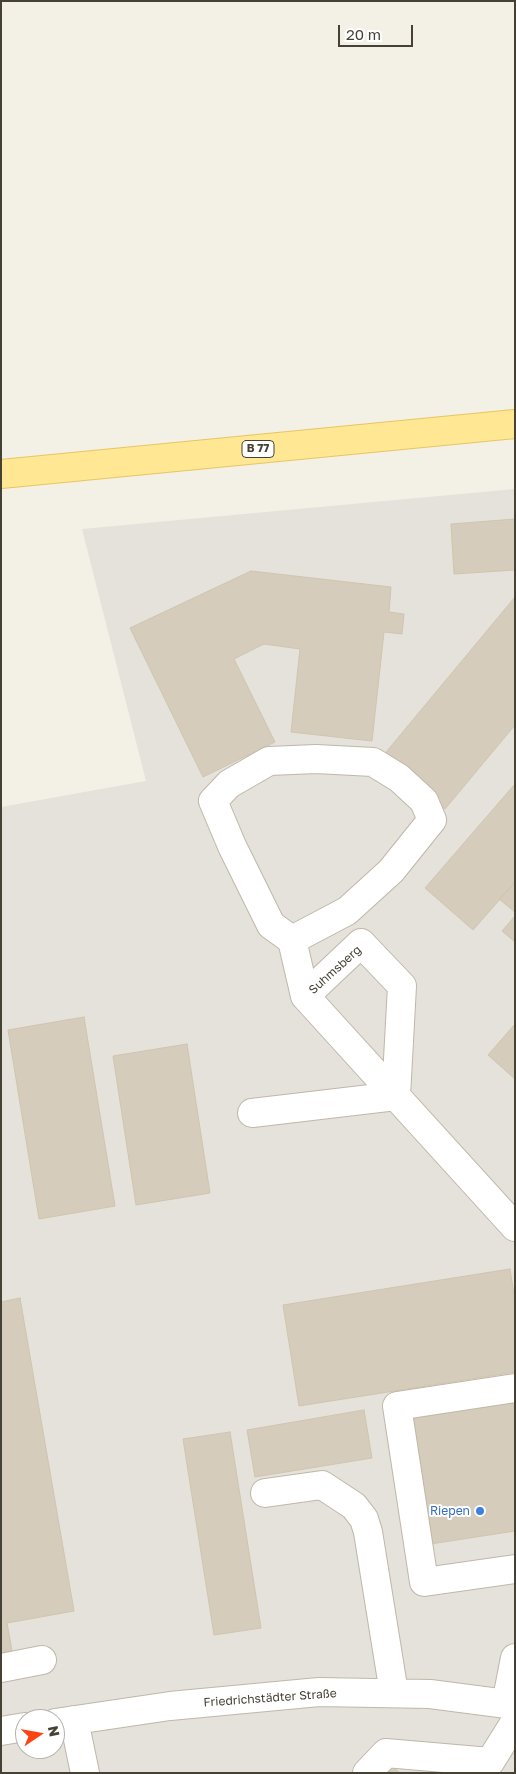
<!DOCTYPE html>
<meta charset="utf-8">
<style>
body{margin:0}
#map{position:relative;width:516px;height:1774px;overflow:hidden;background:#f3f0e6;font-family:"Golos Text",sans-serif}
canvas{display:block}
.frame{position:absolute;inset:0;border:2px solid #464135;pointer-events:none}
.north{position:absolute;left:15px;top:1709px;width:50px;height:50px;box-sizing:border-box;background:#fff;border:1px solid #b5b3ae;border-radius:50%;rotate:78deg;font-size:14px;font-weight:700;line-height:20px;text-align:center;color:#464135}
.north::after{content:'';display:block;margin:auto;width:18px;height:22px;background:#fe4412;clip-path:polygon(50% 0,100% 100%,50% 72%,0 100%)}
.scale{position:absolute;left:338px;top:25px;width:75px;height:22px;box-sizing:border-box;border:2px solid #464135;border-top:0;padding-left:6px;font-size:15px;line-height:18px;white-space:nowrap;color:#464135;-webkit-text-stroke:4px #fff;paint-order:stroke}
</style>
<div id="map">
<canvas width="516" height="1774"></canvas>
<div class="frame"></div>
<div class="north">N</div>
<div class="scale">20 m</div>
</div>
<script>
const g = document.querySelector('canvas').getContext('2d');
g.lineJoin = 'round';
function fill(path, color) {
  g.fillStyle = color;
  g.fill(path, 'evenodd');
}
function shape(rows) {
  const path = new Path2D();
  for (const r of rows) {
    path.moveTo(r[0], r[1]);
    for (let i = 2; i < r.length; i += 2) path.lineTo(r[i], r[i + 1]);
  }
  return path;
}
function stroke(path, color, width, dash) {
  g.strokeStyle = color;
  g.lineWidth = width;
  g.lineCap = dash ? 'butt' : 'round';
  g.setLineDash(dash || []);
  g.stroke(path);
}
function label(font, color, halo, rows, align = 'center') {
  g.font = font + ' "Golos Text",sans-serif';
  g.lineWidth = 4;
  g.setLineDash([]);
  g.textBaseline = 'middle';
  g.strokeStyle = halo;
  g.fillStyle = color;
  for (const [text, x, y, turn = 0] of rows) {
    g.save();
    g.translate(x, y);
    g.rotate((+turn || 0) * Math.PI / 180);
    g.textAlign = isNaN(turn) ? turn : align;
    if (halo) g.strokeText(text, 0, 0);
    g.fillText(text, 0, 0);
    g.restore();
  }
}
const industrial = shape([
 [515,489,515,1773,1,1773,1,807,146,781,82,529],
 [25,1719,55,1719,55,1749,25,1749]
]);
const building = shape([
 [515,519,515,570,454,574,451,524,515,519],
 [251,571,391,587,389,612,404,614,402,634,384,632,372,741,291,732,300,649,264,644,234,659,275,742,203,777,130,628,251,571],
 [515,597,515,725,445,809,382,757,515,597],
 [515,784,515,882,473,930,425,888,515,784],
 [515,882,515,912,499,899,515,882],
 [515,916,515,942,502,931,515,916],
 [84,1017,115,1206,39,1219,8,1030,84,1017],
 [515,1024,515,1079,488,1055,515,1024],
 [187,1044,210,1193,136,1205,113,1056,187,1044],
 [510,1269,515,1301,515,1372,299,1406,283,1305,510,1269],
 [20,1298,74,1611,7,1623,12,1651,1,1653,1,1302,20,1298],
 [515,1393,515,1531,424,1545,404,1409,515,1393],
 [364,1410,372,1458,255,1477,247,1430,364,1410],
 [230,1432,261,1628,214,1635,183,1439,230,1432],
 [392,1766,400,1773,386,1773,392,1766]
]);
const minor = shape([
 [292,940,271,925,232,846,213,801,229,784,269,761,316,759,373,762,399,778,424,801,432,820,391,871,347,911,292,940,305,996],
 [396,1096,402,986,361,943,305,996,515,1227],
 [252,1113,396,1096],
 [515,1388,397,1406,424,1582,515,1569],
 [265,1493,322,1485,354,1506,364,1519,368,1532,394,1693],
 [1,1668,42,1660],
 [506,1704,515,1658],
 [74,1720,85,1773],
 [55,1723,170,1706,319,1692,430,1694,515,1705],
 [1,1731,25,1727],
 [367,1773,386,1753,490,1762,515,1722]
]);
const major = shape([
 [1,474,515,424]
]);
const markers = [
 [480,1511,5,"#3f7fe0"]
];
const shields = [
 [258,449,32]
];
const shieldNames = [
 ["B 77",258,449]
];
const streetNames = [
 ["Suhmsberg",335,970,-42],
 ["Friedrichstädter Straße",270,1698,-4]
];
const shopNames = [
 ["Riepen",470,1511]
];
fill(industrial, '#e5e1db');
fill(building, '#d5ccbb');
stroke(building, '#d0c5ae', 1);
stroke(minor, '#bfb8a8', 30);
stroke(major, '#e6c661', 30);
stroke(minor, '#fff', 28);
stroke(major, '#ffe793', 28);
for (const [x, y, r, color] of markers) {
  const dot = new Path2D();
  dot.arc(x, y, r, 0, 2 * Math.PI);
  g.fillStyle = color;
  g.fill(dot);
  stroke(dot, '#fff', 2);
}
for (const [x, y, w] of shields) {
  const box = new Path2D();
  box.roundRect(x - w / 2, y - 8.5, w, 17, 4);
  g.fillStyle = '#fff';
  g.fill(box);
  stroke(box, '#464135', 1);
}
label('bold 11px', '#464135', null, shieldNames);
label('12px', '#464135', '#fff', streetNames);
label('12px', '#366cbe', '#fff', shopNames, 'right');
</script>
